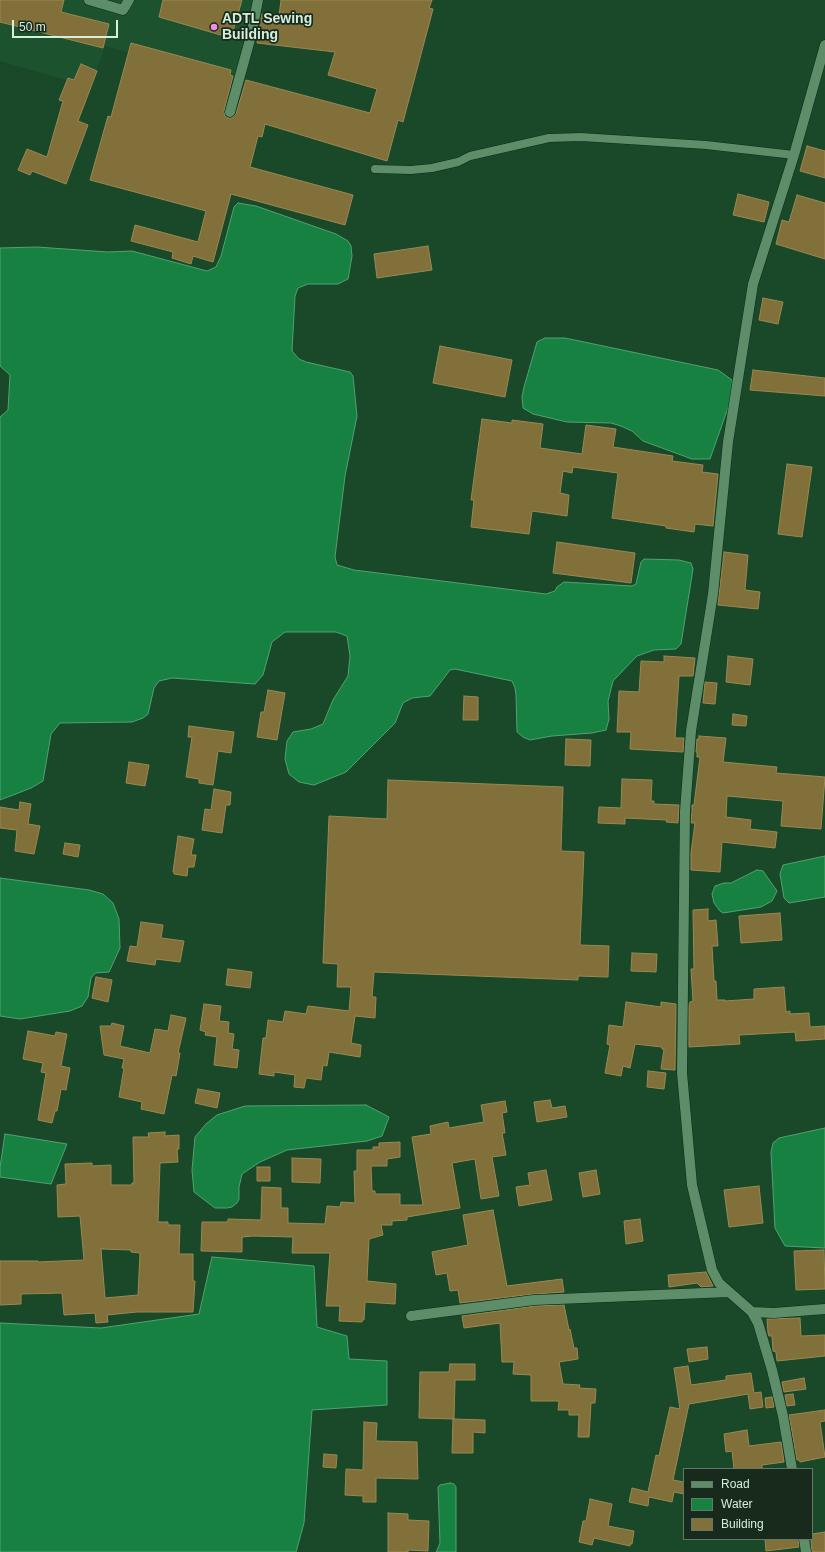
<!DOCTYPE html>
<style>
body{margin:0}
#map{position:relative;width:825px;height:1552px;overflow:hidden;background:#1a492a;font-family:Arial,sans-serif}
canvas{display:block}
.legend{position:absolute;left:683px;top:1468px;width:130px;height:72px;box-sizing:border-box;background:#172a1c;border:1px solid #637968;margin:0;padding:5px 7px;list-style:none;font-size:12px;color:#d6efdb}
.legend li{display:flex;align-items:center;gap:8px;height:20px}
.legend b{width:20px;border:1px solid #637968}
.scale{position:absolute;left:12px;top:20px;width:106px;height:18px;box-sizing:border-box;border:2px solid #d6efdb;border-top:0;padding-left:5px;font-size:12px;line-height:14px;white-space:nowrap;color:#d6efdb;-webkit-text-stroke:3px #172a1c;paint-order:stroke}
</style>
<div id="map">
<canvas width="825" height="1552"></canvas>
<ul class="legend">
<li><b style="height:5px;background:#5d8d69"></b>Road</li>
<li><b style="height:11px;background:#178142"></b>Water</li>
<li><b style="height:11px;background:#82703b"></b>Building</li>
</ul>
<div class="scale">50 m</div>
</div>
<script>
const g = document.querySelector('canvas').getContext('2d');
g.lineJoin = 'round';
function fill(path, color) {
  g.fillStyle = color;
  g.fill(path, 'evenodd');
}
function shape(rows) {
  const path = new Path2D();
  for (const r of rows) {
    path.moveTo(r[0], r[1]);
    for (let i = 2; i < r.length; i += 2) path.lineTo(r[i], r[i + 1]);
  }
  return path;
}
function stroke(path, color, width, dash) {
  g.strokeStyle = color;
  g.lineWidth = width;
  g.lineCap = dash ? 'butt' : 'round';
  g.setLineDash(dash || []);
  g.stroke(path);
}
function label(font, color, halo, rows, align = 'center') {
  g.font = font + ' Arial,sans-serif';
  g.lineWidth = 3.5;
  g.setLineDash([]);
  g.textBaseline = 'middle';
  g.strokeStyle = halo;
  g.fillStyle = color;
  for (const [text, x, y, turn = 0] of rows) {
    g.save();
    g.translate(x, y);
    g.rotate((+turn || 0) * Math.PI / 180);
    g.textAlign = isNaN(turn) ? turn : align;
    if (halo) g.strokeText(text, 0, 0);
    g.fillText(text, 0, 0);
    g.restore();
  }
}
const built = shape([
 [0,0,253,0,235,81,105,46,91,87,0,61]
]);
const water = shape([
 [238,203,256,206,336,234,348,241,351,246,352,256,348,279,338,284,308,284,298,288,295,296,292,351,299,359,306,362,350,372,353,376,357,416,345,476,335,557,337,565,354,570,546,594,555,591,557,587,564,582,632,586,636,584,641,562,644,559,679,560,691,563,693,569,681,644,676,649,654,650,637,656,613,681,608,701,609,719,606,730,592,733,552,736,530,740,523,737,517,732,516,695,515,688,512,681,455,669,450,670,430,696,412,698,403,703,395,723,346,772,314,785,299,782,289,774,285,759,287,741,293,732,311,729,323,724,333,700,348,676,350,656,347,636,336,632,285,632,272,642,263,675,255,684,172,678,159,681,154,688,148,714,143,718,132,722,60,723,51,734,43,781,31,788,0,800,0,417,8,410,10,375,0,366,0,248,37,247,108,252,132,251,207,271,216,267,221,256,234,207,238,203],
 [545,338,565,338,718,370,732,380,733,387,730,402,710,459,692,459,643,441,632,431,621,426,611,423,567,422,533,414,523,408,522,397,524,387,537,342,545,338],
 [825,856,825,897,789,903,784,898,780,874,783,865,825,856],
 [757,870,763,871,777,891,772,901,761,907,723,913,720,911,714,903,712,894,715,886,724,883,731,883,757,870],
 [0,878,89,890,103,894,113,903,119,919,120,948,109,972,95,973,91,978,88,997,82,1006,70,1011,20,1019,0,1016,0,878],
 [366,1105,389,1117,382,1136,367,1141,287,1150,260,1162,242,1174,239,1187,239,1199,237,1203,232,1207,227,1208,215,1208,194,1192,192,1170,195,1137,206,1124,217,1115,245,1106,366,1105],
 [825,1128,825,1248,785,1246,775,1228,771,1152,773,1143,779,1138,825,1128],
 [5,1134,67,1144,51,1184,0,1177,0,1167,5,1134],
 [212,1257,314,1266,317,1327,347,1336,349,1359,387,1361,387,1405,312,1410,304,1523,296,1552,0,1552,0,1323,101,1328,199,1314,212,1257],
 [450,1483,454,1484,456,1487,456,1552,436,1552,438,1548,440,1543,438,1487,440,1485,450,1483]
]);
const building = shape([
 [0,0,64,0,61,12,109,24,103,48,0,22,0,0],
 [163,0,242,0,231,38,159,17,163,0],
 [281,0,432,0,429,8,433,9,403,122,398,120,387,161,265,124,262,137,258,136,250,167,353,195,345,225,231,194,213,262,193,256,191,264,172,258,173,252,131,241,135,225,198,242,206,211,90,180,108,116,111,117,131,43,231,70,230,75,233,76,224,111,225,116,228,118,232,118,236,114,246,80,370,113,377,89,328,75,335,52,257,43,262,14,279,16,281,0],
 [81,64,97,71,78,121,88,125,66,184,32,171,30,175,18,170,27,149,47,157,63,101,59,100,68,78,74,80,81,64],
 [807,146,825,151,825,178,800,171,807,146],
 [738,194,769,202,764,222,733,215,738,194],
 [797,195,825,203,825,259,776,244,782,220,789,222,797,195],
 [428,246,432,270,377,278,374,254,428,246],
 [763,298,783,302,778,324,759,320,763,298],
 [440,346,512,360,505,397,433,383,440,346],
 [753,370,825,378,825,396,750,390,753,370],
 [482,419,512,423,512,420,543,424,540,448,582,454,586,425,616,429,613,447,673,456,672,461,703,465,702,472,718,474,713,526,695,524,694,532,666,528,666,526,612,518,618,473,573,467,572,473,563,471,560,493,569,495,567,516,532,511,529,534,471,527,474,500,471,500,482,419],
 [787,464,812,467,802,537,778,534,787,464],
 [557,542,635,553,631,583,553,573,557,542],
 [724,552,748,555,745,590,760,592,758,609,718,605,724,552],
 [664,656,695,658,693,676,679,676,675,738,684,738,683,752,630,749,631,732,617,732,619,691,639,692,641,661,664,662,664,656],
 [728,656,753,659,750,685,726,682,728,656],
 [705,682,717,683,715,704,703,703,705,682],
 [268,690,285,693,277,740,257,737,261,712,264,712,268,690],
 [464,696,478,697,478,720,463,720,464,696],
 [733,714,747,716,746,726,732,725,733,714],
 [189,726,234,732,231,753,218,751,213,785,199,783,199,779,186,777,192,737,188,737,189,726],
 [699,736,726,738,723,762,777,767,776,773,825,777,821,829,781,826,783,801,727,796,726,817,751,820,750,829,777,832,775,848,722,842,720,872,691,870,691,853,695,823,691,823,692,811,692,805,694,805,700,757,697,757,697,752,696,752,697,739,699,739,699,736],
 [566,739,591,740,590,766,565,765,566,739],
 [129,762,149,765,145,786,126,783,129,762],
 [622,779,652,780,651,801,654,801,654,804,679,805,678,823,666,822,667,820,625,818,625,824,598,823,599,807,621,808,622,779],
 [388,780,563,787,561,851,584,852,580,945,609,946,608,977,578,976,578,980,374,972,372,997,376,997,375,1018,355,1016,351,1043,361,1045,360,1057,329,1052,327,1066,323,1065,321,1080,306,1078,304,1088,294,1087,295,1075,274,1072,274,1076,259,1074,263,1038,266,1038,268,1020,283,1022,285,1011,306,1014,308,1006,349,1011,351,987,337,987,338,964,323,963,329,816,387,819,388,780],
 [214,789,231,792,230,805,226,805,222,833,202,830,205,809,211,810,214,789],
 [20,802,31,804,28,824,40,826,34,854,15,851,17,830,0,828,0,807,19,810,20,802],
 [178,836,194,839,191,855,196,855,194,867,188,867,187,876,174,874,174,872,173,872,178,836],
 [65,843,80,845,78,857,63,854,65,843],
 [708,909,708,921,716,920,718,946,712,946,714,981,716,981,717,1000,725,1000,725,1001,754,999,754,989,784,987,786,1012,790,1011,790,1014,809,1013,810,1027,825,1026,825,1039,796,1041,795,1032,739,1035,740,1044,689,1047,689,1005,690,1002,693,1001,691,969,694,969,693,910,708,909],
 [780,913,782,940,741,943,739,916,780,913],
 [141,922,163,925,161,938,184,941,180,962,156,959,155,965,127,961,130,946,137,947,141,922],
 [632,953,657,954,656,972,631,971,632,953],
 [228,969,252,972,250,988,226,985,228,969],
 [96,977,112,980,108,1002,92,998,96,977],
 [626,1002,661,1007,661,1002,676,1004,675,1070,661,1069,664,1049,662,1049,662,1047,635,1044,630,1068,623,1066,621,1076,605,1073,610,1045,607,1044,609,1025,623,1027,626,1002],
 [204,1004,221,1006,219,1021,229,1022,228,1033,234,1034,232,1049,239,1050,237,1068,214,1065,217,1037,205,1035,206,1032,200,1030,204,1004],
 [171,1015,186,1018,178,1053,180,1053,176,1076,172,1075,164,1114,141,1109,142,1102,119,1097,124,1068,122,1068,124,1059,104,1055,100,1026,111,1026,112,1023,124,1026,120,1046,150,1053,155,1029,168,1031,171,1015],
 [28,1031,55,1036,56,1032,67,1034,61,1066,70,1068,66,1090,61,1089,57,1111,55,1111,52,1123,38,1120,46,1073,41,1072,43,1063,23,1059,28,1031],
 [648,1071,666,1073,664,1089,647,1087,648,1071],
 [198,1089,220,1093,217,1108,195,1103,198,1089],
 [550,1100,552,1108,565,1106,567,1117,537,1122,534,1102,550,1100],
 [505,1101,507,1112,502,1113,505,1133,502,1133,506,1155,492,1157,499,1196,481,1199,475,1159,452,1163,460,1208,407,1217,407,1220,392,1221,392,1225,381,1225,383,1235,369,1239,367,1281,396,1284,395,1304,365,1302,364,1320,362,1320,362,1322,339,1321,340,1306,326,1306,330,1253,292,1253,293,1237,253,1236,242,1237,242,1252,201,1251,202,1222,228,1222,228,1219,261,1220,262,1187,281,1188,281,1208,288,1208,288,1223,325,1224,327,1206,340,1207,341,1202,355,1203,354,1171,357,1171,357,1150,373,1150,373,1147,379,1147,379,1143,400,1142,400,1157,387,1159,387,1166,371,1166,372,1191,375,1191,375,1194,400,1194,400,1205,423,1205,412,1137,431,1134,430,1126,448,1122,449,1128,484,1122,481,1105,505,1101],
 [165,1132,165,1136,179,1135,179,1149,177,1149,178,1162,160,1163,158,1222,168,1222,168,1225,180,1225,179,1254,193,1254,193,1281,195,1281,193,1312,137,1312,107,1315,108,1322,96,1323,95,1313,64,1315,62,1293,21,1294,21,1304,0,1305,0,1261,38,1261,38,1262,84,1260,80,1216,58,1217,57,1185,66,1184,65,1164,92,1163,92,1166,111,1165,111,1185,132,1185,132,1183,134,1183,133,1137,149,1137,148,1133,165,1132],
 [101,1249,131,1250,131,1252,140,1253,138,1295,105,1298,101,1249],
 [292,1158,321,1159,320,1183,292,1182,292,1158],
 [257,1167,270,1167,270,1181,257,1181,257,1167],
 [546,1170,552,1200,519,1206,516,1187,530,1185,528,1173,546,1170],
 [596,1170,600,1194,583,1197,579,1173,596,1170],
 [759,1186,763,1223,729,1227,724,1190,759,1186],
 [493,1210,507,1286,562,1279,564,1292,533,1294,460,1303,458,1290,450,1291,447,1273,436,1275,432,1252,468,1245,463,1215,493,1210],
 [640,1219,643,1241,626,1244,624,1221,640,1219],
 [824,1250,825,1289,796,1290,794,1251,824,1250],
 [706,1272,713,1286,701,1287,697,1283,669,1287,668,1275,706,1272],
 [564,1305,569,1330,570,1329,574,1348,577,1348,578,1359,559,1362,563,1384,580,1385,579,1388,596,1389,595,1403,591,1403,589,1437,578,1437,579,1415,569,1415,569,1410,558,1410,559,1401,531,1401,531,1375,513,1374,514,1362,502,1362,500,1323,464,1328,462,1316,535,1306,564,1305],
 [800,1318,801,1336,825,1335,825,1356,777,1361,776,1352,773,1351,772,1336,769,1336,768,1333,767,1319,800,1318],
 [707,1347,708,1359,689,1362,687,1349,707,1347],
 [450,1364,475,1364,475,1380,455,1380,454,1419,419,1418,420,1372,449,1372,450,1364],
 [688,1366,691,1385,726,1380,726,1376,751,1373,754,1393,761,1392,763,1407,750,1409,748,1394,689,1404,673,1480,684,1482,684,1494,674,1492,672,1502,649,1497,648,1506,629,1502,632,1488,648,1492,656,1455,659,1456,670,1407,680,1409,674,1368,688,1366],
 [804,1378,806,1389,784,1392,782,1382,804,1378],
 [793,1394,795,1405,787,1406,785,1395,793,1394],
 [772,1397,774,1407,766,1408,765,1398,772,1397],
 [825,1410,825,1421,820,1422,825,1457,800,1462,799,1460,797,1460,789,1415,825,1410],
 [453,1419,485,1420,485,1433,473,1432,473,1453,452,1453,453,1419],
 [364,1422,377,1423,376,1441,417,1442,418,1479,376,1478,376,1502,363,1502,363,1496,345,1495,346,1469,363,1470,364,1422],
 [747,1430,749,1446,781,1442,784,1462,762,1465,762,1469,734,1469,732,1451,726,1452,724,1434,747,1430],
 [324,1454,337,1455,336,1468,323,1467,324,1454],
 [590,1499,612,1504,608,1526,634,1531,632,1544,630,1544,630,1546,594,1538,592,1545,579,1542,583,1521,586,1521,590,1499],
 [388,1513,408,1514,408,1520,429,1521,428,1551,408,1550,408,1552,388,1552,388,1513],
 [825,1532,825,1552,812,1552,811,1539,812,1539,812,1534,825,1532],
 [765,1539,798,1539,799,1547,766,1551,765,1539]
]);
const lane = shape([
 [375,169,411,170,432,168,458,162,470,156,549,138,581,137,706,145,794,155]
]);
const street = shape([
 [89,0,123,10,129,0],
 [230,112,251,36,258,0],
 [752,1312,774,1313,825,1309],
 [411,1316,534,1300,729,1292],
 [792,1469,783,1416,772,1370,758,1323,752,1312,719,1283,712,1270,692,1185,682,1073,685,811,691,731,713,594,728,442,753,284,794,155,825,45],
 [804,1539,806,1552]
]);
const markers = [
 [214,27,4,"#f888eb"]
];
const poiNames = [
 ["ADTL Sewing",222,19],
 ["Building",222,35]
];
fill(built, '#1c532e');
fill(water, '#178142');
stroke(water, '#50a270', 1);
fill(building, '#82703b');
stroke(building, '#9a8853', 1);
stroke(lane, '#092d16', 9);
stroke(street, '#092d16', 11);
stroke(lane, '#5d8d69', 8);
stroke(street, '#5d8d69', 10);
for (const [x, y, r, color] of markers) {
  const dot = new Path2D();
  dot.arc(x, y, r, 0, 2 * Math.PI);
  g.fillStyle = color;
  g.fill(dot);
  stroke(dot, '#172a1c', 1.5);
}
label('bold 14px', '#d6efdb', '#172a1c', poiNames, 'left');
</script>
